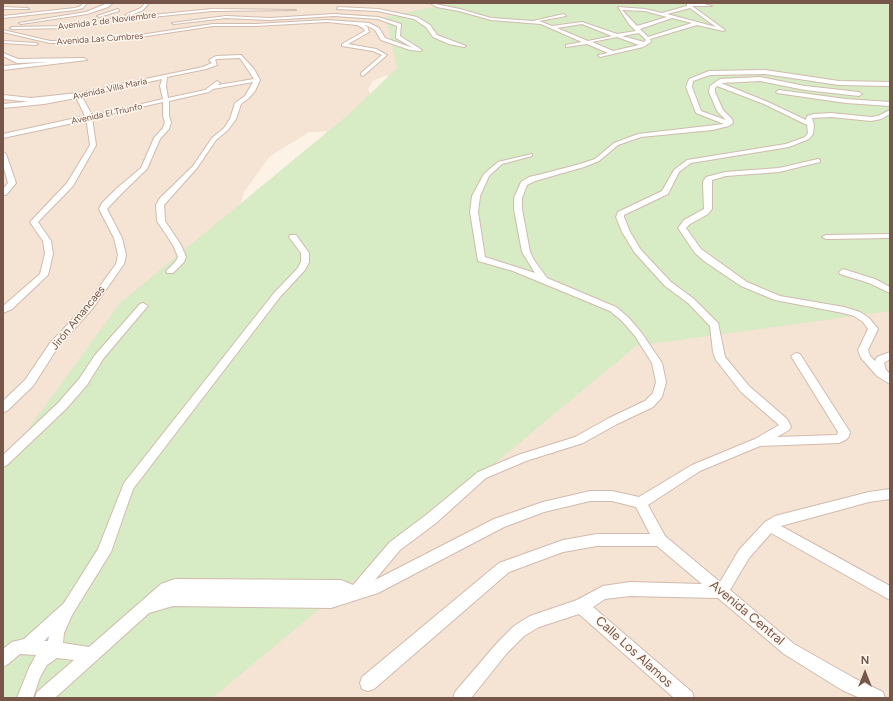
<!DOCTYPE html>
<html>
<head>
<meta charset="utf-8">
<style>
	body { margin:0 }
	#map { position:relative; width:893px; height:701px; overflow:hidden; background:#fdf2e6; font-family:Figtree,sans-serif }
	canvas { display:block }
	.frame { position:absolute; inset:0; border:4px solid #77564a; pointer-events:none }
	.north { position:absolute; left:845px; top:653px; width:40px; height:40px; -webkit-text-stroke:3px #fff6ed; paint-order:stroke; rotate:0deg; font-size:11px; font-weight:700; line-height:16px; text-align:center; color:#77564a }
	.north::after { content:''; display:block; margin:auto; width:14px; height:18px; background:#77564a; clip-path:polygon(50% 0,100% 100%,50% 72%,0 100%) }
</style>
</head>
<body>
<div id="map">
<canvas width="893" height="701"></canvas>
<div class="frame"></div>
<div class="north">N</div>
</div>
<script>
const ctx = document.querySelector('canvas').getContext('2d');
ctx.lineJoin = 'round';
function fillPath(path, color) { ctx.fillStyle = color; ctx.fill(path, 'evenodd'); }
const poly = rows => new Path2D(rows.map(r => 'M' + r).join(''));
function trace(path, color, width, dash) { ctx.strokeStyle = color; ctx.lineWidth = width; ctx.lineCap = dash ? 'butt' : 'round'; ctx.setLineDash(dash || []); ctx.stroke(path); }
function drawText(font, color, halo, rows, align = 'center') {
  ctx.font = font + ' Figtree,sans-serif'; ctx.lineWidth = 3; ctx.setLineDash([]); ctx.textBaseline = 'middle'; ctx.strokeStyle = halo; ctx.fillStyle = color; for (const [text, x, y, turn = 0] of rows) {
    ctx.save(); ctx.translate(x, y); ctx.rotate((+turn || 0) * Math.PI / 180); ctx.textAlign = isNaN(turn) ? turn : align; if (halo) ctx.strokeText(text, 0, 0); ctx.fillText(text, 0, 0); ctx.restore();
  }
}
fillPath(poly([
	[3,3,701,3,416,73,384,76,373,81,368,89,374,103,345,131,309,132,269,157,244,192,235,222,890,167,890,698,3,698]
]), '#f5e3d4');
fillPath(poly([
	[452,3,890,3,890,311,636,346,212,698,3,698,3,464,120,303,349,114,397,68,386,17]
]), '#d7ebc4');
const minor = poly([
	[83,3,87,3,83,8,75,10,3,18,3,16,75,8,81,6,83,3],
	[108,3,113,3,108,7,87,14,21,24,19,23,86,12,108,3],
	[145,3,149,3,143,10,129,16,125,15,141,8,145,3],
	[430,3,460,9,491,18,533,21,564,14,566,16,539,21,552,26,582,22,617,34,636,31,629,24,618,7,645,9,662,13,687,6,687,4,700,3,712,6,692,6,725,30,723,31,697,25,650,39,651,42,643,47,600,57,598,55,608,53,587,44,566,47,566,45,582,42,541,24,491,20,459,11,437,7,430,3],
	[690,8,716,27,667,14,690,8],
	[622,10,645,11,667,17,637,26,622,10],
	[672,18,692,23,648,37,640,29,672,18],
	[582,24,612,36,588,41,557,28,582,24],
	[639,33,646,40,644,42,622,36,639,33],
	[617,37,639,45,613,51,592,42,617,37],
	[3,7,27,8,29,9,3,9,3,7],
	[338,7,378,9,417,17,430,25,437,35,466,46,464,47,449,44,433,37,426,27,414,19,378,11,337,9,338,7],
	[118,9,119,11,99,17,97,16,118,9],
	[212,9,296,10,212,11,112,21,71,28,12,29,10,28,12,27,71,26,112,19,212,9],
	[334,14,378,17,401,24,400,36,422,50,420,51,410,50,381,40,375,30,366,25,364,25,367,26,369,32,348,44,376,49,387,55,363,76,361,75,361,73,382,55,373,51,342,46,342,44,365,31,363,28,357,25,327,22,255,26,213,26,140,37,62,43,50,43,3,32,3,30,50,41,62,41,140,35,213,24,255,24,327,20,369,23,379,28,385,38,413,48,396,38,397,26,378,19,334,16,269,20,226,18,174,24,172,23,226,16,269,18,334,14],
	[3,41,36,43,38,44,36,45,3,43,3,41],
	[3,53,18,59,84,58,87,60,3,70,3,66,48,62,17,63,3,56,3,53],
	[241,55,254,69,260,80,255,91,249,98,241,104,236,119,228,130,216,140,197,168,164,205,165,221,181,245,186,257,184,262,173,273,167,273,166,271,176,261,178,257,173,245,157,221,156,205,160,198,193,166,212,138,224,128,230,119,235,103,245,96,253,82,213,89,209,92,169,101,169,116,171,122,169,129,160,139,147,169,122,193,107,209,122,238,126,255,124,264,93,308,58,347,33,386,7,411,3,412,3,401,25,380,50,343,87,304,116,264,118,255,114,238,99,209,102,203,116,189,141,168,154,138,163,128,165,122,163,116,163,102,92,118,96,145,73,186,38,222,51,241,53,254,48,275,12,309,3,313,3,306,40,274,45,254,43,241,30,222,67,183,90,145,86,117,163,99,160,86,162,79,78,97,31,102,3,99,3,95,31,98,78,93,203,67,212,63,209,60,216,56,241,55],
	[240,58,254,79,218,85,220,83,217,81,205,90,168,98,166,86,167,77,206,69,217,65,215,60,217,59,240,58],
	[765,70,839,81,890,82,890,86,839,85,765,74,710,75,693,81,692,87,701,111,726,120,717,111,709,92,710,86,720,79,760,77,805,86,859,92,862,94,859,96,805,90,760,81,721,83,768,102,806,120,807,116,814,114,831,113,871,117,878,116,890,110,890,114,881,119,871,121,831,117,812,118,814,125,813,134,809,139,789,147,691,163,679,172,668,194,624,215,624,217,630,232,641,250,671,282,694,299,718,323,725,357,749,386,787,419,791,427,789,430,777,437,837,435,838,432,791,356,796,353,800,354,848,429,850,432,849,436,847,439,839,443,760,446,700,471,648,505,665,536,720,582,739,550,765,522,775,516,869,492,890,489,890,499,869,502,781,526,890,586,890,600,771,533,749,558,730,590,794,644,854,678,883,692,885,698,860,698,842,690,784,654,718,598,630,596,605,599,593,607,692,692,694,698,674,698,579,614,539,627,524,636,507,653,471,698,453,698,455,692,497,643,514,626,530,616,577,600,603,586,630,582,702,584,657,546,597,546,563,552,509,572,374,689,368,691,362,689,360,683,362,677,499,563,563,540,597,534,650,534,636,507,612,501,590,501,544,512,504,527,378,593,331,608,173,606,149,613,55,698,35,698,37,692,74,660,57,658,47,665,40,677,33,698,17,698,29,668,36,655,20,654,8,664,3,667,3,649,12,642,24,639,64,603,98,549,124,483,274,293,297,269,301,262,301,253,289,237,290,235,296,235,309,253,309,262,305,270,280,297,133,489,111,552,72,615,64,633,63,643,89,647,161,584,175,579,341,580,353,585,390,542,426,515,478,472,518,455,575,437,609,418,645,401,653,393,656,382,652,363,635,336,622,321,610,311,513,271,478,261,470,212,472,196,484,174,498,162,532,154,532,156,502,164,489,176,480,196,478,212,485,257,535,273,522,252,514,209,514,198,521,182,529,177,542,174,580,164,595,159,614,143,638,134,724,124,696,113,686,87,689,79,709,71,765,70],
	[717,86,764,104,807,125,808,133,805,137,786,144,687,160,674,170,662,191,618,212,616,217,622,232,635,253,665,286,688,303,710,326,713,352,716,360,741,392,779,425,755,439,692,465,639,497,612,491,590,491,543,502,494,519,375,580,400,550,436,523,486,478,526,461,583,443,617,424,653,407,662,397,666,382,662,363,641,332,628,317,616,307,547,278,534,260,530,252,522,209,522,198,527,185,535,181,584,167,599,161,618,145,641,137,712,130,729,126,733,123,732,119,723,110,715,92,715,88,717,86],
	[228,593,333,594,331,594,228,593],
	[49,636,48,641,44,641,49,636],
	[779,90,846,99,890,102,890,106,846,103,777,93,776,92,779,90],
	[3,152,6,154,16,183,6,195,3,195,3,189,8,183,3,165,3,152],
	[818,159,820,160,820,162,779,172,726,176,712,180,712,209,708,214,690,224,686,228,701,249,747,282,780,296,844,307,860,312,869,318,878,329,868,350,870,356,875,361,877,357,890,352,890,359,884,363,886,370,890,374,890,384,877,376,861,358,858,350,868,329,863,322,854,316,843,313,775,300,741,286,704,261,695,253,678,228,684,220,704,209,703,182,706,177,725,172,779,168,818,159],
	[890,234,890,238,826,239,822,237,826,235,890,234],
	[843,269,875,279,890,287,890,293,869,283,840,274,839,272,843,269],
	[143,303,148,306,146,308,103,359,87,385,66,409,7,465,3,467,3,455,58,403,79,379,95,355,140,304,143,303]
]);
const tertiary = poly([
	[78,93,81,95,93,117,92,119,3,138,3,134,85,116,75,95,78,93]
]);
const secondary = poly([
	[78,93,82,95,81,97,44,104,3,108,3,104,44,100,78,93]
]);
trace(minor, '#d1bbae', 2);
trace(tertiary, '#d1bbae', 2);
trace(secondary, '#d4baac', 2);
fillPath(minor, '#fff');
fillPath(tertiary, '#fff');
fillPath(secondary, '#fff');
drawText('9px', '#77564a', '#fff6ed', [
	["Avenida 2 de Noviembre",107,21,-7],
	["Avenida Las Cumbres",100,39,-4],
	["Avenida Villa María",110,89,-12],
	["Avenida El Triunfo",107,114,-12]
]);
drawText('11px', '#77564a', '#fff6ed', [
	["Jirón Amancaes",78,318,-51]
]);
drawText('13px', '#77564a', '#fff6ed', [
	["Avenida Central",747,613,40],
	["Calle Los Alamos",634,652,42]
]);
</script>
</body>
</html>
